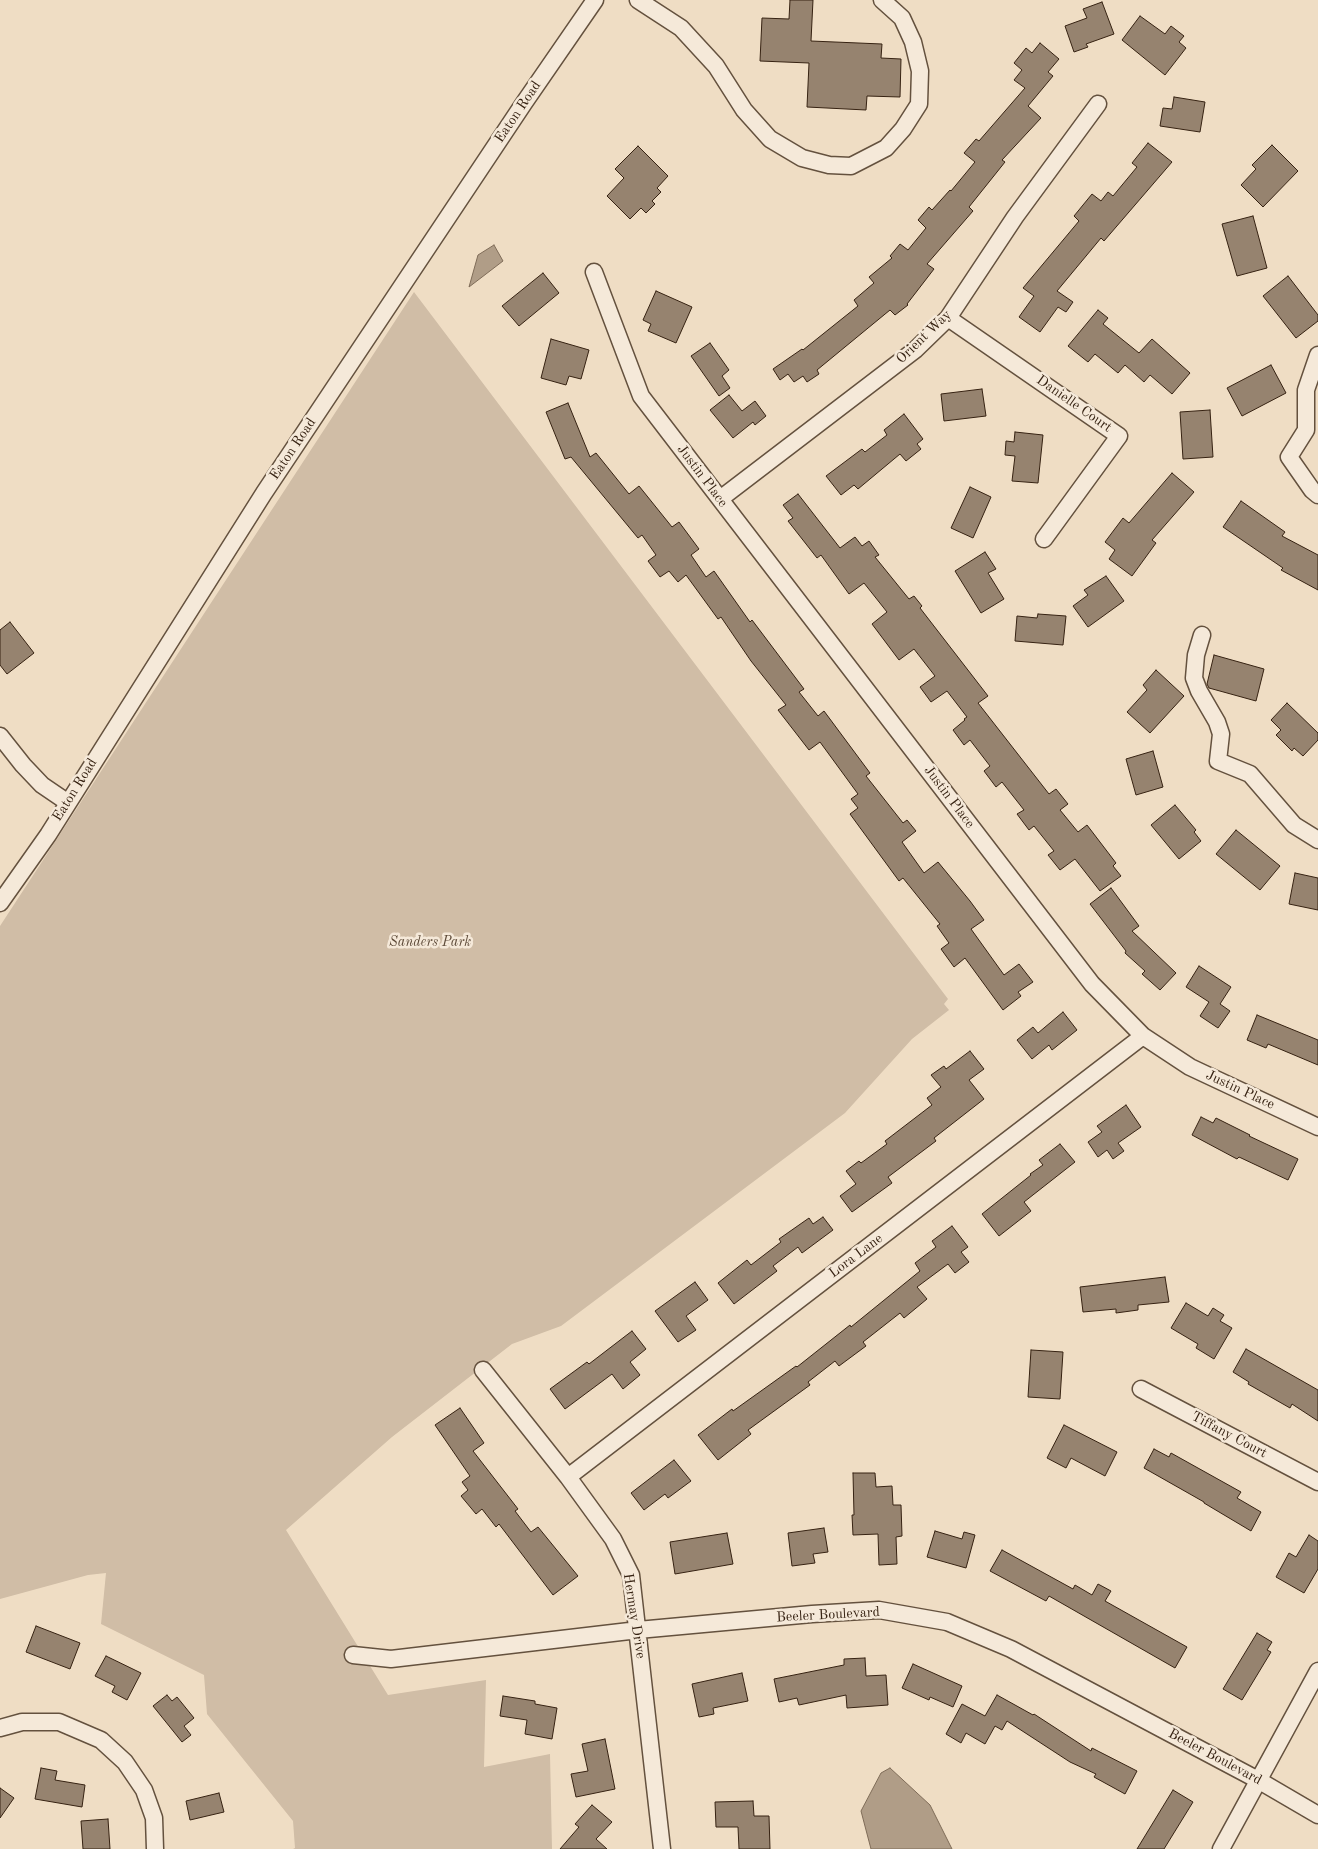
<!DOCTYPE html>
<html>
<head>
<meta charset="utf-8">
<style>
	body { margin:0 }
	canvas { display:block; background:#efddc4 }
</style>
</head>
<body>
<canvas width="1318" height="1849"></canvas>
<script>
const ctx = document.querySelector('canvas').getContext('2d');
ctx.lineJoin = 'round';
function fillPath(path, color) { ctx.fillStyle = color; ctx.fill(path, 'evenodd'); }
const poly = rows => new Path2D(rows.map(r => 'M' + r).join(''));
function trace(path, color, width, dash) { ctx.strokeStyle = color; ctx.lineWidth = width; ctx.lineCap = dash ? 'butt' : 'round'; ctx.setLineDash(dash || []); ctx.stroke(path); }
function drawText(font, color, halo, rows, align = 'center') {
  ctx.font = font + ' "Old Standard TT",serif'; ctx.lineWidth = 5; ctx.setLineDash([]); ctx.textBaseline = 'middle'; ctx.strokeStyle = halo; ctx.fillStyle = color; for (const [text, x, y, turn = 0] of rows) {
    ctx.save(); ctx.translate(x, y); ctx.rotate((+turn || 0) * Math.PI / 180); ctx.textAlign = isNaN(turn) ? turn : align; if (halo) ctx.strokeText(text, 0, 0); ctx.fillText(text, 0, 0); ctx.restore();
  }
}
fillPath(poly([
	[414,292,948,999,944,1004,949,1010,912,1039,845,1113,561,1326,512,1344,392,1437,286,1530,388,1695,486,1680,484,1767,550,1754,552,1849,293,1849,295,1848,293,1821,207,1714,204,1675,101,1624,106,1573,88,1575,0,1599,0,926]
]), '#d0bda6');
const water = poly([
	[494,245,503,261,469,287,478,255,494,245],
	[890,1768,930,1805,952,1849,871,1849,861,1811,881,1773,890,1768]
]);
fillPath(water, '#b09d87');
trace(water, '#7f6c58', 1);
const building = poly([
	[790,0,813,0,811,41,882,44,881,58,901,59,900,97,867,96,866,110,807,107,809,63,760,61,762,18,789,19,790,0],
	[1102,2,1114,34,1086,44,1088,47,1074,52,1065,26,1087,18,1083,9,1102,2],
	[1140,16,1165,34,1171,26,1184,36,1179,42,1186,48,1165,75,1122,40,1140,16],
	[1040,43,1059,59,1048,72,1053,76,1028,106,1041,118,1002,160,1005,162,969,207,973,211,927,264,934,269,907,304,908,305,895,315,890,310,817,370,819,374,807,382,803,376,794,382,788,374,780,380,773,369,802,349,803,350,858,306,854,300,874,283,869,277,892,258,890,256,900,244,908,250,926,228,918,220,929,207,932,210,950,190,951,191,975,162,964,153,976,139,979,141,1025,88,1014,80,1022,70,1014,63,1026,48,1032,53,1040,43],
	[1174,97,1205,102,1200,132,1160,126,1163,108,1172,109,1174,97],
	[1148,143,1172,162,1104,241,1101,238,1057,291,1073,302,1066,312,1058,307,1040,332,1019,317,1034,296,1023,288,1079,221,1074,216,1092,194,1101,201,1108,192,1113,196,1137,167,1132,163,1148,143],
	[1272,145,1298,171,1263,207,1241,185,1256,169,1252,165,1272,145],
	[638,146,668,176,657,188,661,192,652,201,655,204,646,213,641,208,630,219,607,196,624,178,615,169,638,146],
	[1253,216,1267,268,1237,276,1222,224,1253,216],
	[543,273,559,293,519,326,502,306,543,273],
	[1288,276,1318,315,1318,321,1296,338,1263,296,1288,276],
	[656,291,692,307,676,343,648,331,651,324,643,320,656,291],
	[1098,310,1108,318,1103,324,1139,353,1152,339,1190,373,1172,394,1150,375,1144,382,1125,365,1118,373,1095,354,1088,362,1068,346,1098,310],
	[551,339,589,350,581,379,569,376,566,385,541,378,551,339],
	[710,343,729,370,722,376,730,388,719,396,691,356,710,343],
	[1271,365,1286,393,1242,416,1227,388,1271,365],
	[982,389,986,416,944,421,941,394,982,389],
	[729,395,742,411,755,401,766,416,755,425,753,422,733,438,710,410,729,395],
	[568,403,590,457,596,453,629,494,639,486,672,527,679,522,699,549,691,555,706,577,714,571,750,622,752,620,804,689,799,692,818,716,824,711,870,773,866,776,903,823,907,820,916,831,902,842,924,873,938,862,970,901,984,920,971,929,1004,975,1019,964,1033,982,1018,992,1021,996,1003,1010,965,958,954,967,941,949,949,943,937,926,940,924,903,878,899,881,850,814,858,808,851,799,858,794,820,742,809,750,778,710,786,705,751,661,721,617,718,619,686,575,678,582,669,571,660,577,648,561,656,555,642,535,638,538,571,457,565,459,546,412,568,403],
	[1210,410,1213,457,1183,459,1180,412,1210,410],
	[904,414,923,439,917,444,921,449,906,461,900,454,858,489,854,485,841,495,826,476,862,449,865,452,887,435,884,430,904,414],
	[1015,432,1043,435,1038,483,1012,481,1015,456,1005,455,1006,441,1014,442,1015,432],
	[1172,473,1194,492,1152,540,1156,543,1132,576,1109,559,1115,550,1105,542,1123,518,1129,523,1172,473],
	[970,487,991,497,973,538,951,528,970,487],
	[798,494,840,548,855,537,862,546,869,541,879,555,875,557,909,599,914,596,922,606,920,608,988,696,978,703,1049,794,1056,789,1068,804,1060,810,1078,832,1087,825,1116,863,1113,866,1121,876,1100,891,1075,859,1060,870,1048,855,1054,851,1034,826,1029,830,1017,814,1024,810,1002,782,996,787,984,771,990,766,970,740,964,745,953,730,965,720,964,719,967,717,947,691,931,702,920,687,935,676,914,649,899,660,872,624,887,612,864,583,849,594,821,555,817,558,788,521,793,518,783,505,798,494],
	[1241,501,1285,532,1282,536,1318,555,1318,590,1281,570,1283,568,1223,527,1241,501],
	[985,552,996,569,988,573,1004,599,981,613,955,571,985,552],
	[1106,576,1124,601,1088,627,1073,606,1088,595,1084,590,1106,576],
	[1038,614,1066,616,1063,645,1015,641,1017,616,1037,618,1038,614],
	[10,622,34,653,7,674,0,665,0,630,10,622],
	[1214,655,1264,669,1256,701,1209,688,1207,684,1214,655],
	[1156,670,1184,696,1150,733,1127,712,1147,690,1143,685,1156,670],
	[1287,703,1318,733,1318,740,1303,756,1294,748,1292,751,1276,735,1281,730,1271,720,1287,703],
	[1153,751,1163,787,1136,795,1126,759,1153,751],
	[1175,805,1196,830,1194,832,1201,841,1179,859,1151,825,1175,805],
	[1236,830,1280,866,1260,890,1216,854,1236,830],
	[1295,873,1318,878,1318,910,1289,904,1295,873],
	[1111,888,1139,926,1132,931,1176,973,1160,990,1142,974,1145,971,1125,953,1126,951,1090,904,1111,888],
	[1199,966,1231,987,1220,1004,1230,1011,1218,1028,1200,1016,1209,1002,1186,987,1199,966],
	[1063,1012,1077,1030,1052,1050,1049,1045,1032,1059,1017,1040,1033,1027,1038,1033,1063,1012],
	[1257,1015,1318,1040,1318,1065,1268,1044,1266,1048,1247,1040,1257,1015],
	[970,1051,984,1069,969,1080,984,1099,934,1138,936,1141,888,1177,892,1183,852,1212,840,1196,856,1184,846,1171,859,1161,861,1163,887,1144,885,1141,932,1105,927,1098,941,1087,931,1075,944,1066,946,1069,970,1051],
	[1126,1105,1141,1127,1118,1143,1124,1151,1113,1159,1107,1150,1098,1157,1088,1142,1102,1132,1097,1126,1126,1105],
	[1201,1117,1213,1123,1216,1118,1250,1135,1249,1136,1298,1159,1288,1180,1239,1157,1237,1159,1192,1135,1201,1117],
	[1060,1144,1075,1162,1024,1202,1031,1211,999,1236,982,1214,1031,1175,1030,1174,1043,1165,1039,1160,1060,1144],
	[823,1217,833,1230,802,1253,798,1247,773,1266,777,1271,734,1304,718,1283,747,1260,751,1265,781,1242,779,1239,809,1218,813,1224,823,1217],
	[952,1226,968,1247,961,1252,969,1262,955,1273,948,1264,917,1287,927,1299,904,1318,900,1313,863,1342,866,1346,839,1366,835,1361,808,1382,810,1385,748,1430,751,1434,718,1460,698,1435,732,1409,733,1411,796,1366,797,1367,850,1325,851,1327,920,1271,915,1263,936,1247,932,1241,952,1226],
	[1165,1277,1169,1302,1138,1305,1138,1310,1116,1313,1116,1309,1083,1312,1080,1287,1165,1277],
	[695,1282,708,1300,686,1316,696,1330,678,1342,655,1311,695,1282],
	[1186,1303,1208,1316,1213,1308,1224,1315,1220,1321,1232,1328,1214,1359,1196,1348,1198,1344,1171,1328,1186,1303],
	[632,1331,646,1349,630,1362,640,1375,623,1389,612,1374,565,1409,550,1389,587,1362,589,1364,632,1331],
	[1246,1349,1318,1390,1318,1421,1292,1404,1290,1408,1248,1384,1249,1382,1233,1372,1246,1349],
	[1031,1350,1063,1352,1060,1399,1028,1397,1031,1350],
	[460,1408,484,1443,473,1451,518,1509,515,1511,531,1532,538,1527,578,1576,553,1595,499,1524,496,1527,482,1509,476,1514,461,1496,468,1490,462,1482,470,1476,435,1425,460,1408],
	[1064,1425,1117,1452,1105,1476,1071,1458,1066,1468,1047,1458,1064,1425],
	[1154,1449,1169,1457,1171,1453,1241,1492,1237,1498,1261,1512,1251,1531,1204,1503,1204,1502,1144,1468,1154,1449],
	[674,1460,691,1481,668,1498,665,1494,644,1510,631,1493,674,1460],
	[853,1473,875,1473,876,1487,892,1486,893,1505,901,1505,902,1536,896,1537,897,1564,879,1565,878,1534,853,1535,852,1515,854,1515,853,1473],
	[824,1528,828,1552,813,1554,815,1563,792,1566,788,1533,824,1528],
	[935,1531,962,1539,964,1532,975,1535,966,1568,927,1557,935,1531],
	[727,1533,733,1564,675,1574,670,1542,727,1533],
	[1309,1535,1318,1541,1318,1569,1304,1593,1276,1577,1289,1553,1296,1557,1309,1535],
	[1002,1550,1073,1589,1075,1585,1092,1595,1098,1584,1111,1591,1105,1601,1187,1647,1175,1668,1049,1596,1046,1601,990,1571,1002,1550],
	[36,1626,80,1643,70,1669,26,1652,36,1626],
	[1257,1633,1272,1642,1267,1650,1271,1652,1242,1700,1223,1689,1257,1633],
	[106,1656,141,1673,127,1700,112,1692,115,1686,95,1676,106,1656],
	[865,1658,866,1676,886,1675,888,1705,847,1708,846,1695,799,1705,797,1698,779,1702,774,1679,844,1665,844,1659,865,1658],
	[913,1664,962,1686,953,1707,930,1697,929,1700,902,1688,913,1664],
	[742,1673,748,1701,713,1708,714,1714,699,1717,692,1684,742,1673],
	[167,1695,172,1701,177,1697,194,1718,184,1726,191,1735,182,1742,153,1706,167,1695],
	[997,1695,1033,1715,1034,1714,1091,1751,1092,1748,1137,1771,1125,1794,1094,1777,1096,1774,1070,1762,1007,1721,1002,1730,995,1726,985,1744,966,1733,961,1743,946,1734,962,1704,985,1716,997,1695],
	[503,1696,535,1701,535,1704,557,1708,552,1739,525,1734,527,1720,500,1716,503,1696],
	[605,1739,615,1789,576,1797,571,1774,588,1771,582,1744,605,1739],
	[41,1768,57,1771,55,1780,85,1785,82,1807,35,1799,41,1768],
	[0,1788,14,1798,0,1818,0,1788],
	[1173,1790,1193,1802,1164,1849,1137,1849,1173,1790],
	[219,1793,224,1812,190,1820,186,1801,219,1793],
	[753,1801,754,1816,769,1816,770,1849,739,1849,738,1827,716,1827,715,1802,753,1801],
	[592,1805,612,1822,596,1839,607,1849,560,1849,579,1827,575,1824,592,1805],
	[108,1819,110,1849,83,1849,81,1821,108,1819]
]);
fillPath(building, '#96836f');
trace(building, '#362212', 1);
const minor = poly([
	[638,0,681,28,716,66,744,110,770,139,802,158,829,165,851,166,886,148,903,129,919,104,920,71,913,42,902,18,882,0],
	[594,272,641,396,1092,984,1143,1036,1190,1067,1318,1127],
	[948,318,1119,436,1044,539],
	[1318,355,1306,390,1306,430,1289,457,1312,490,1318,495],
	[720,499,915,350,948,318,1015,217,1098,104],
	[1202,635,1196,655,1194,678,1199,691,1217,722,1221,734,1218,761,1250,774,1294,825,1318,840],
	[0,736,23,765,42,785,67,802],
	[0,903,48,835,264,493,524,103,595,0],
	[483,1370,568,1477,613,1539,631,1575,662,1849],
	[1141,1389,1318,1482],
	[568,1477,1143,1036],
	[353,1655,391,1659,638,1630,812,1614,879,1610,947,1622,1011,1649,1258,1780,1318,1815],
	[0,1728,22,1722,59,1722,101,1740,125,1762,144,1790,154,1818,155,1849],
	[1221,1849,1318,1671]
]);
trace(minor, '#64513e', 19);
trace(minor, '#f5e9d9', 16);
drawText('14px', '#362212', '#f5e9d9', [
	["Eaton Road",518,112,-56],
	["Orient Way",924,337,-44],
	["Danielle Court",1074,404,35],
	["Eaton Road",293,449,-56],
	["Justin Place",702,476,53],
	["Eaton Road",75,790,-58],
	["Justin Place",949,797,53],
	["Justin Place",1240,1090,25],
	["Lora Lane",856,1256,-37],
	["Tiffany Court",1229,1435,28],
	["Beeler Boulevard",828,1615,-3],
	["Hermay Drive",634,1616,81],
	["Beeler Boulevard",1215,1757,28]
]);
drawText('italic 14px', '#5c4937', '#f5e9d9', [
	["Sanders Park",430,942]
]);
</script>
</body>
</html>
